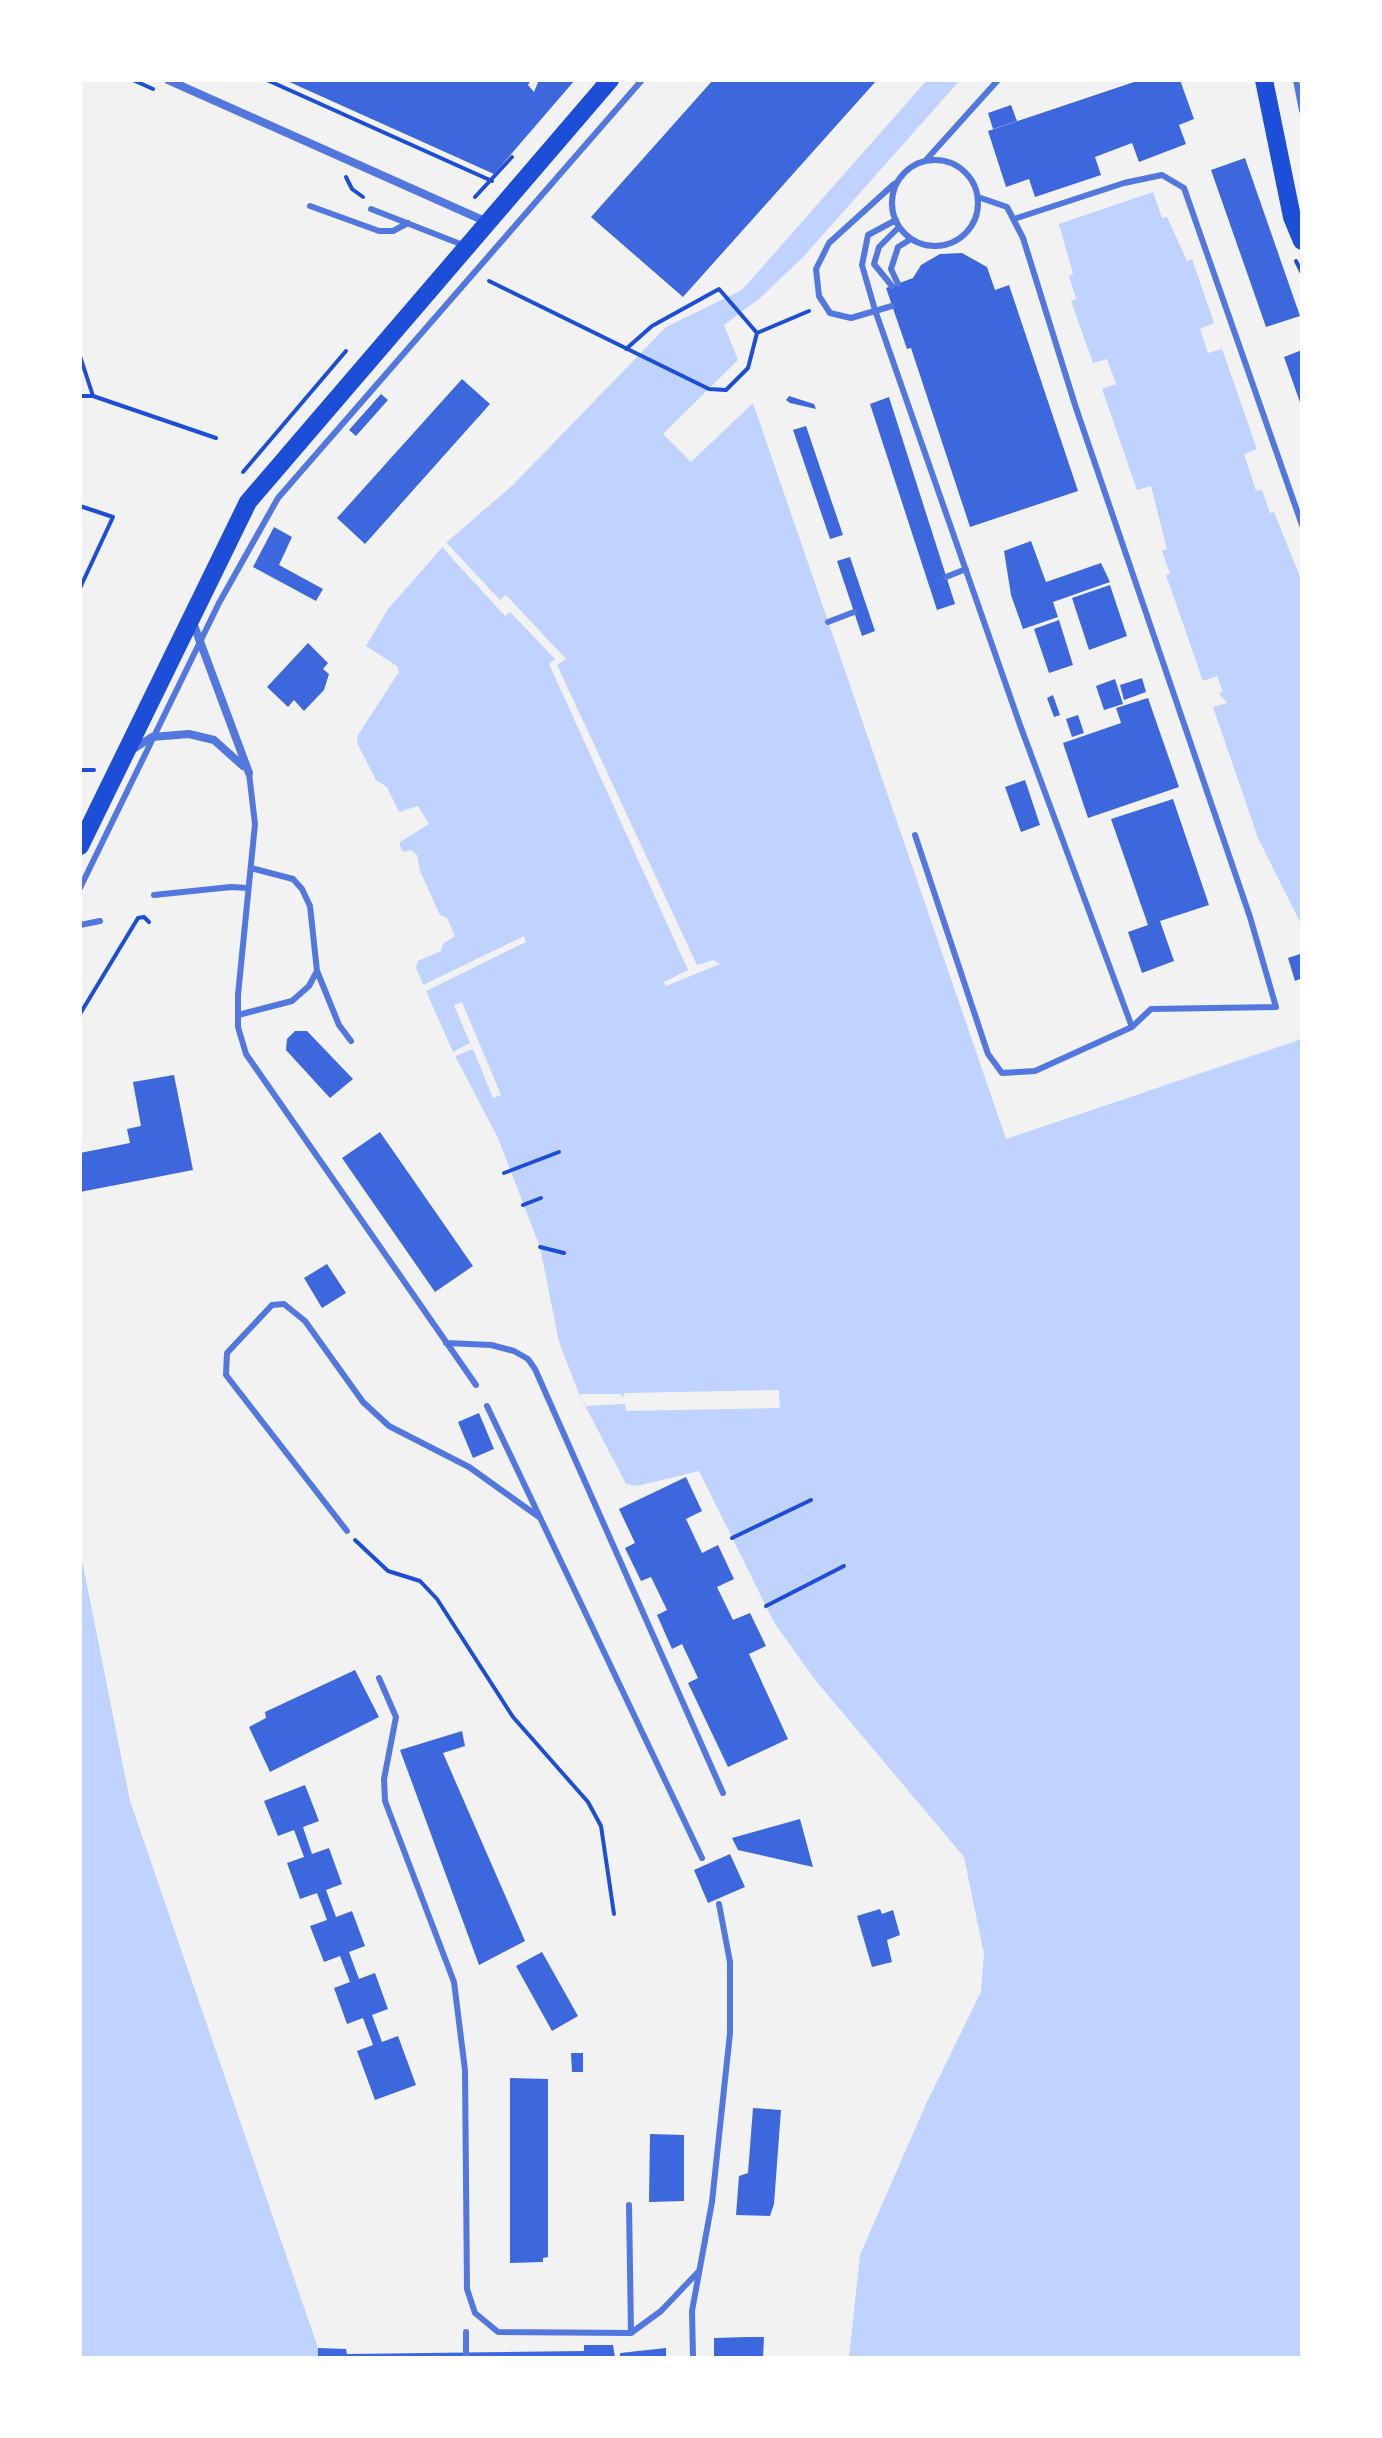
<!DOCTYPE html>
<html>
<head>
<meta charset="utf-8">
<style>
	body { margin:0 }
	#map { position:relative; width:1382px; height:2438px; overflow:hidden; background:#f2f2f2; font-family:Roboto,sans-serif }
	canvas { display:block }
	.frame { position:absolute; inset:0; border:82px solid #fff; pointer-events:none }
</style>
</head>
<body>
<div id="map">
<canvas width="1382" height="2438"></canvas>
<div class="frame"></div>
</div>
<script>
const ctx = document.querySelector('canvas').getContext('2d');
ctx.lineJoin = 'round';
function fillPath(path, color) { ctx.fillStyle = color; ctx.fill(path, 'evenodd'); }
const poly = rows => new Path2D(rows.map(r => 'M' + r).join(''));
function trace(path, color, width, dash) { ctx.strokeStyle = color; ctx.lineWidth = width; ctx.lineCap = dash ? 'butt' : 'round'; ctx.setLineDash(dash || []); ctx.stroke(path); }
fillPath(poly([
	[927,80,960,80,804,256,760,298,724,325,738,360,663,434,691,462,753,403,1006,1139,1302,1039,1302,2358,849,2358,860,2255,926,2104,981,1992,984,1954,964,1857,816,1681,775,1624,699,1471,637,1486,626,1484,579,1394,559,1342,540,1247,498,1138,453,1052,416,968,418,961,441,951,443,944,455,936,447,918,440,915,420,871,417,855,411,850,403,852,400,846,400,842,429,824,418,806,399,812,387,787,376,780,357,743,358,735,399,672,397,666,366,646,388,609,447,542,514,484,666,327,742,290],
	[1153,192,1162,218,1167,217,1187,261,1192,259,1214,323,1200,329,1208,353,1222,349,1257,449,1244,454,1256,491,1262,490,1270,513,1274,512,1302,582,1302,926,1258,838,1213,707,1227,703,1219,693,1223,692,1217,676,1203,681,1166,575,1170,574,1162,551,1167,549,1151,486,1137,490,1102,389,1116,384,1107,359,1093,363,1071,301,1076,299,1069,276,1073,274,1059,224],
	[80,1564,83,1565,130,1801,318,2348,318,2358,80,2358]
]), '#bfd3fe');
fillPath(poly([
	[444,540,500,600,506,595,566,659,557,665,697,965,713,960,720,964,666,986,664,982,688,970,549,664,555,659,510,612,505,616,449,555,441,544],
	[524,936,526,942,422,993,419,987],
	[462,1002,501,1095,493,1098,473,1049,451,1058,449,1054,470,1043,454,1005],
	[779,1390,780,1408,626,1411,625,1404,586,1406,579,1394,621,1394,622,1398,625,1393]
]), '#f2f2f2');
fillPath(poly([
	[285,80,531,80,528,85,534,92,539,80,575,80,494,174],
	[713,80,877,80,683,297,591,217],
	[1140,80,1180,80,1194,119,1179,125,1186,144,1139,162,1132,143,1095,157,1101,175,1035,197,1029,179,1006,187,988,131],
	[1011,105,1017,121,993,129,988,113],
	[1245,158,1300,316,1266,327,1211,170],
	[962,253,987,267,995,290,1009,285,1078,491,970,527,911,348,907,349,886,288,913,278,921,265,940,254],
	[1302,350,1302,408,1284,357],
	[462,379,490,404,365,544,337,518],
	[381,394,388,400,356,436,349,430],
	[789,396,814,404,816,409,790,403,786,400],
	[889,397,955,604,937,610,870,404],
	[806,426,843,535,830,539,793,430],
	[274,527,292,537,279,565,323,589,316,601,253,567],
	[1031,541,1046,582,1101,563,1110,582,1053,602,1058,617,1023,629,1011,595,1004,551],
	[850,557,875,631,862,636,837,561],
	[1110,585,1127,636,1089,650,1072,598],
	[1059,620,1073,665,1049,673,1034,629],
	[308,643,328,663,323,669,329,674,324,690,304,711,294,700,288,707,267,687],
	[1142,678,1146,692,1124,700,1120,685],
	[1115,679,1123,704,1104,710,1096,686],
	[1053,695,1060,715,1054,717,1047,698],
	[1148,698,1179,787,1088,818,1063,743,1121,723,1116,708],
	[1078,715,1084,733,1072,737,1066,719],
	[1025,780,1040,825,1021,832,1005,787],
	[1173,799,1209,905,1160,921,1174,961,1142,973,1128,932,1148,925,1111,819],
	[1300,954,1302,978,1295,981,1288,958],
	[295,1031,307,1031,353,1079,330,1098,286,1050,287,1039],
	[174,1075,193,1170,80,1192,80,1153,130,1143,127,1129,141,1126,133,1082],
	[380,1132,473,1266,435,1292,342,1158],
	[327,1264,346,1293,322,1308,304,1278],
	[479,1413,494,1449,473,1458,458,1422],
	[686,1477,702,1511,686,1519,702,1553,718,1545,734,1579,717,1587,733,1620,750,1613,766,1646,749,1654,788,1739,728,1767,688,1683,698,1678,682,1644,672,1649,657,1615,667,1610,651,1577,641,1581,625,1548,635,1543,619,1509],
	[355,1670,379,1717,270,1772,249,1727,266,1718,265,1712],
	[462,1731,465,1746,443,1753,525,1941,479,1965,400,1750],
	[305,1785,319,1821,303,1827,312,1854,329,1848,342,1884,326,1890,336,1917,352,1911,365,1946,349,1952,359,1979,375,1973,388,2009,372,2015,382,2042,398,2036,416,2085,375,2100,357,2051,373,2045,363,2018,347,2024,334,1988,350,1982,340,1956,324,1962,310,1926,327,1920,317,1893,300,1899,287,1863,304,1857,294,1830,278,1836,264,1801],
	[800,1819,813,1867,738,1850,732,1838],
	[730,1854,745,1887,708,1903,694,1870],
	[880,1909,882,1914,893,1910,900,1935,887,1940,892,1962,872,1967,857,1916],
	[542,1952,578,2016,552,2031,516,1966],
	[571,2053,583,2053,583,2072,572,2072],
	[510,2078,548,2079,548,2257,543,2258,543,2262,510,2263],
	[753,2108,781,2110,774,2204,770,2216,736,2215,739,2176,748,2173],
	[650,2134,684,2135,684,2201,649,2202],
	[747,2337,764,2337,763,2358,714,2358,714,2338],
	[584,2345,613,2345,615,2358,318,2358,318,2348,346,2349,347,2354,584,2351],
	[666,2348,666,2358,620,2358,620,2353]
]), '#3d67dc');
trace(poly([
	[133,80,153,89],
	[267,80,492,181],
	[346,177,352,189,363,197],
	[475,197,512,157],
	[1296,261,1302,273],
	[489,281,709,389,726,390,748,368,757,333,809,311],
	[626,349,652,326,719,289,757,333],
	[80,356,93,396,216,438],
	[80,396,93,396],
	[243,472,346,351],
	[80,506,113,517,80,588],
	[80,770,94,770],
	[80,1014,138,918,144,917,149,922],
	[504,1173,559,1152],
	[523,1205,541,1198],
	[540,1247,564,1253],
	[732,1538,811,1500],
	[355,1540,388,1571,420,1581,437,1599,513,1717,588,1802,601,1826,614,1914],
	[766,1606,844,1566]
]), '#1d4ed8', 4);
trace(poly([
	[1296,80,1302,111],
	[926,160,998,80],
	'892 203a43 43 0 1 1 86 0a43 43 0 1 1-86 0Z',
	[310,206,379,231,393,231,408,223],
	[371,209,463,245],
	[1014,219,1124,183,1162,175,1184,188,1302,525],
	[896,220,868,235,862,265,875,310,1020,725,1132,1027],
	[898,284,891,269,898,247,911,239],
	[892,286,874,264,879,247,899,227],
	[892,306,851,318,830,313,819,296,816,269,829,243,894,184],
	[946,577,966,569],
	[828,622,854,612],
	[249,773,255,824,238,995,238,1027,246,1054,476,1385],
	[915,835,988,1054,1002,1073,1035,1071,1132,1027,1151,1009,1276,1007,1250,917,1076,408,1023,238,1007,207,978,197],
	[251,868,293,879,302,889,310,906,317,971,339,1025,351,1041],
	[80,888,219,603,278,498,642,80],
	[154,895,231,887,248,888],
	[80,925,100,921],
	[238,1015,292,1001,309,986,317,971],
	[446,1343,491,1345,514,1351,528,1359,535,1369,723,1793],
	[487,1406,702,1858],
	[347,1531,226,1375,227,1353,272,1305,284,1304,305,1321,363,1402,389,1426,469,1467,539,1517],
	[379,1678,396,1717,384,1779,385,1801,454,1982,465,2070,467,2289,475,2313,498,2332,631,2333,661,2311,699,2271],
	[629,2205,631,2333],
	[466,2358,466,2332],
	[693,2358,692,2311,712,2202,730,2033,730,1962,719,1904]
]), '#5277de', 6);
trace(poly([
	[168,80,487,222],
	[192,620,249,773],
	[132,750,152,737,189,734,214,740,243,766]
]), '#5277de', 8);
trace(poly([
	[1264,80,1292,217,1302,241],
	[80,846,248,502,610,80]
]), '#1d4ed8', 18);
</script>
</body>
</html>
